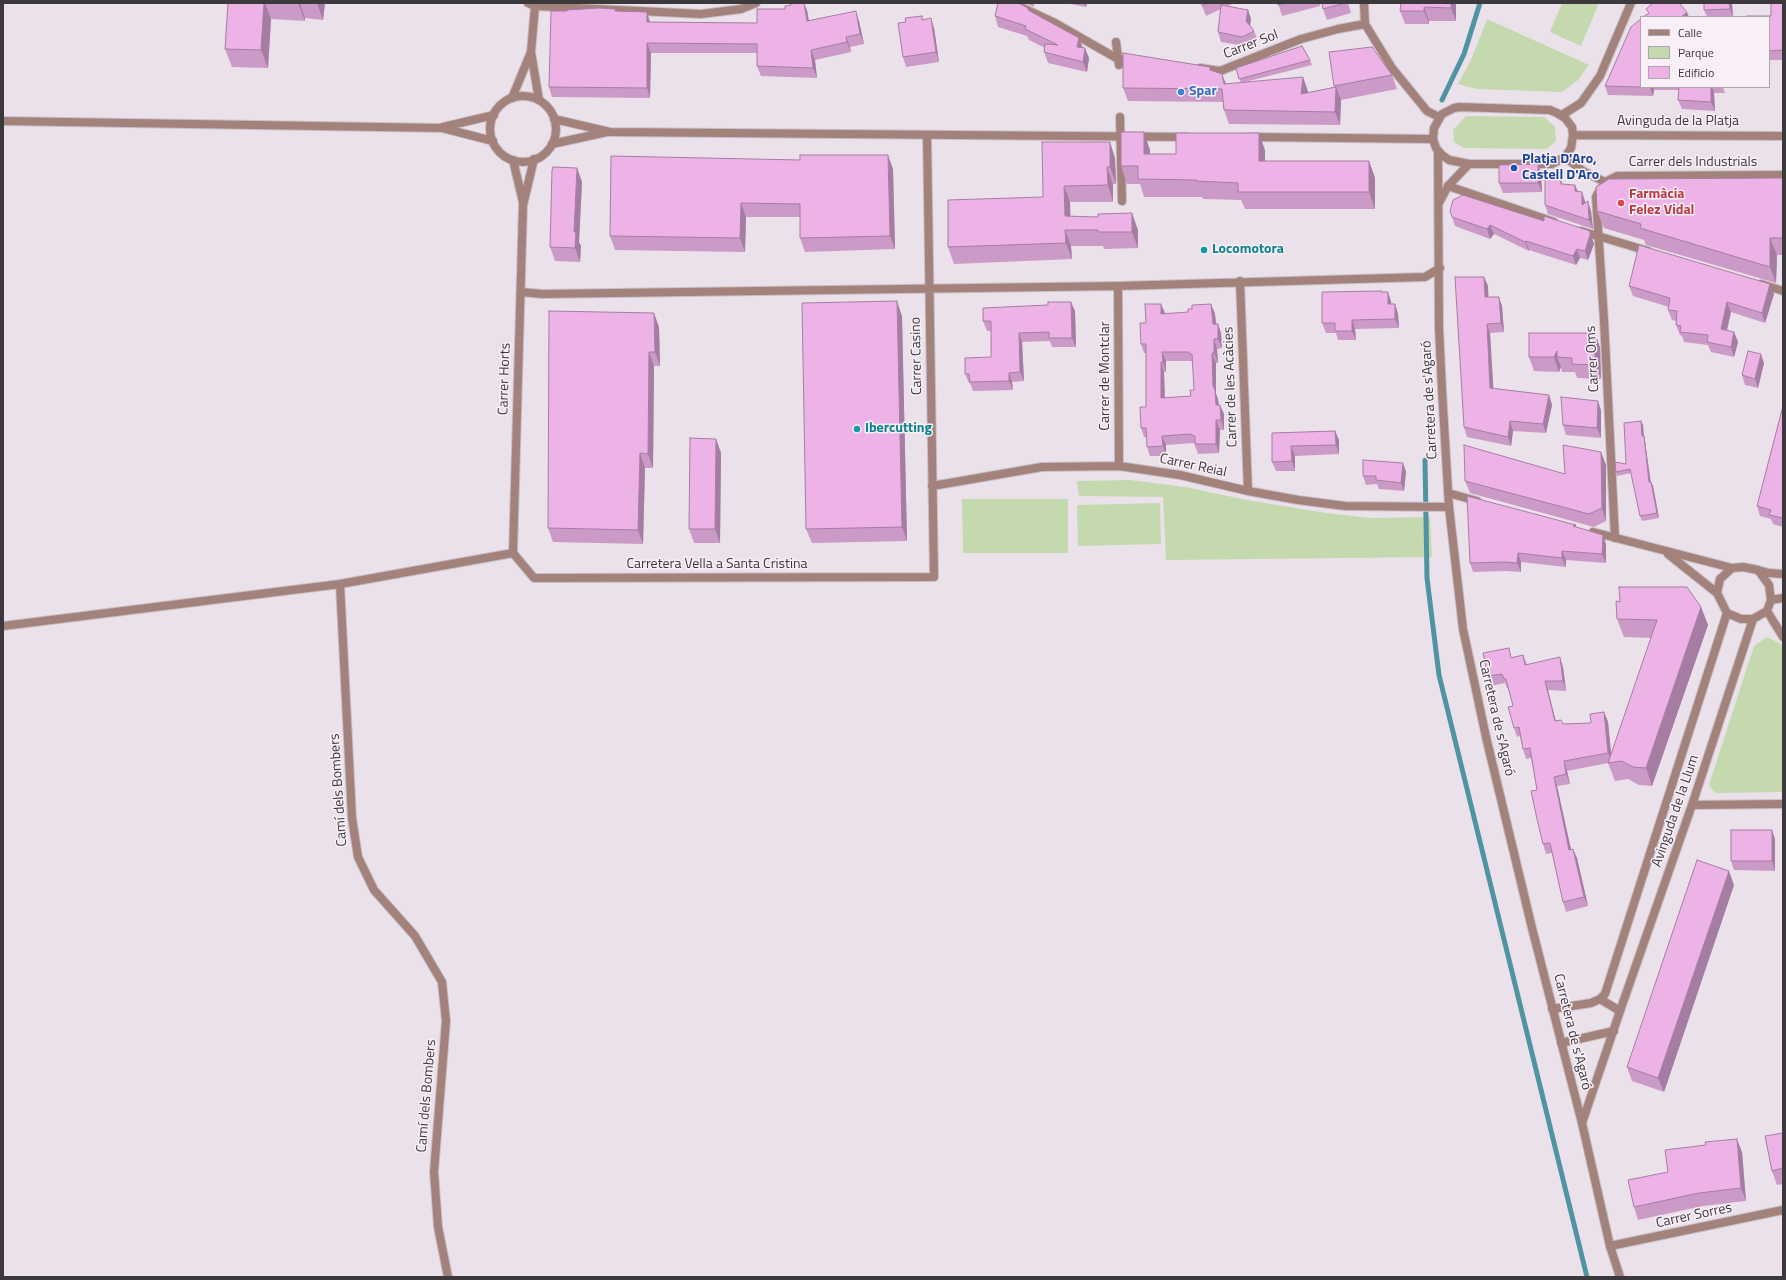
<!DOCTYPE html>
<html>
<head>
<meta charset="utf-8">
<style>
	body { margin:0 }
	#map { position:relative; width:1786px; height:1280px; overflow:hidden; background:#ebe1ea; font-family:"Titillium Web",sans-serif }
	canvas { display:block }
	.frame { position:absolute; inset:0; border:4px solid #3c393c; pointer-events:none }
	.legend { position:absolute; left:1640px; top:16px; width:130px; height:72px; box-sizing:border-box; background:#f9eff7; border:1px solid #ada6ac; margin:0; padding:5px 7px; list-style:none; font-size:12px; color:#3c393c }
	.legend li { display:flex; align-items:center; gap:8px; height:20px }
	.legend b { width:20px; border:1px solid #ada6ac }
</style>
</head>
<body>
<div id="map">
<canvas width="1786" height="1280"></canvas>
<div class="frame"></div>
<ul class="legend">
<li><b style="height:5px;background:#a3827b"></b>Calle</li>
<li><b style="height:11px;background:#c5d9ae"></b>Parque</li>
<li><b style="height:11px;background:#edb3e7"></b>Edificio</li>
</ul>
</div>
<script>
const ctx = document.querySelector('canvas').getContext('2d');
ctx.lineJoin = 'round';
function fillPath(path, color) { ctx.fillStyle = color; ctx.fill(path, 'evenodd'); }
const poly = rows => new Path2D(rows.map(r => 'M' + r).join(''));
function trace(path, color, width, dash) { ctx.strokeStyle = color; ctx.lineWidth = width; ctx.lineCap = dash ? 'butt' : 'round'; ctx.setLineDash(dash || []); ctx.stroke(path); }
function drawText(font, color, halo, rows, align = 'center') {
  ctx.font = font + ' "Titillium Web",sans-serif'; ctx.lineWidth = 3; ctx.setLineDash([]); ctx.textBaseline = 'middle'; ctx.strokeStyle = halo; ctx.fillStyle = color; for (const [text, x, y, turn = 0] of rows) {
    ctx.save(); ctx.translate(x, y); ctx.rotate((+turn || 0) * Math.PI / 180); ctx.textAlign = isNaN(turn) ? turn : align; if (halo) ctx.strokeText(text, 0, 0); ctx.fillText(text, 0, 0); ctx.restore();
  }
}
fillPath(poly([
	[1562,3,1599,3,1581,46,1550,32],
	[1487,19,1589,65,1578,80,1562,92,1477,89,1458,84,1471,60],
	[1466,116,1544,117,1555,127,1556,141,1547,149,1464,148,1454,142,1453,130],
	[1130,480,1185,487,1247,500,1326,513,1370,518,1430,517,1432,557,1166,560,1163,497,1079,496,1077,481],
	[962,499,1068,499,1068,553,963,553],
	[1160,503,1161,544,1078,546,1077,505],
	[1767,637,1781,644,1783,648,1783,792,1715,793,1709,785,1754,646]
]), '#c5d9ae');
trace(poly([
	[1442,100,1464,54,1480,3],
	[1425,460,1427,578,1439,675,1587,1277]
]), '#5194a1', 5);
const pedestrian = poly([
	[1116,42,1119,65],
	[1120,117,1122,201]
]);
const minor = poly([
	[528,3,535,6,701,14,741,9,756,3],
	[1012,3,1055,23,1118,59,1133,61],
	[1364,3,1365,24,1392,68,1427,111,1439,117],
	[535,6,531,52,539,100],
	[1200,68,1220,71,1301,39,1338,29,1365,24],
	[512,98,531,52],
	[1562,115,1581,103,1600,76,1631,3],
	[1565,157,1583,171,1605,182],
	[513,160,523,202],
	[1605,182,1617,176,1783,175],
	[1448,186,1554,222],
	[1601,188,1596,197,1604,320,1615,538],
	[1581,231,1648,251],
	[1240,281,1248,491],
	[1761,284,1783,291],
	[1118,286,1119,466],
	[521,292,542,294,1118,286,1425,277,1440,268],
	[932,486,1042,467,1119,466,1180,475,1248,491,1298,500,1345,506,1449,507],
	[1448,493,1477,501],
	[1593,532,1732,568],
	[513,553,534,578,934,577,927,135],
	[513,553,523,205,534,159],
	[1668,554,1717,593],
	[1743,567,1758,570,1769,585,1771,600,1767,611,1753,619,1741,619,1727,613,1717,593,1720,579,1732,568,1743,567],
	[1758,570,1769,573,1783,574],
	[340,584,352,818,358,857,374,890,415,936,442,982,446,1021,434,1172,438,1227,448,1277],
	[1771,600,1783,598],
	[1767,611,1783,637],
	[3,626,340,584,513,553],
	[1692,805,1783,804],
	[1600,999,1605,994,1727,613],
	[1620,1011,1692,805,1753,619],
	[1610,1246,1783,1210]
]);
const tertiary = poly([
	'490 129a33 33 0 1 1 66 0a33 33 0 1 1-66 0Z',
	[1459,107,1550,110,1557,113,1565,118,1572,127,1573,135,1571,148,1565,157,1552,164,1469,164,1449,160,1442,155,1436,148,1433,139,1434,128,1442,114,1454,108,1459,107],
	[554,119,610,132,1187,137],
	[3,121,442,128,493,141],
	[443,127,494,115],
	[1573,135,1783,136],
	[1250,137,1433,139],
	[552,144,607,132],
	[1438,151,1439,328,1442,390,1449,507,1463,629,1486,737,1532,928,1582,1123,1610,1246,1620,1277],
	[1439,203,1448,186,1469,164],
	[1552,1009,1591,1003,1600,999,1620,1011,1582,1123],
	[1561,1043,1614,1031]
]);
trace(pedestrian, '#c8bfc7', 10);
trace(minor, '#c8bfc7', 10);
trace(tertiary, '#c8bfc7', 10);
trace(pedestrian, '#a3827b', 8);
trace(minor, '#a3827b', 8);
trace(tertiary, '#a3827b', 8);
fillPath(poly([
	[228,3,325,3,323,20,305,18,305,21,271,19,268,68,232,67,225,49],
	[327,3,351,3,351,4],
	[1025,3,1034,3,1034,7],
	[1065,3,1087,3,1086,7],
	[1202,3,1234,3,1228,6,1248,10,1251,19,1250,26,1254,31,1258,40,1245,46,1221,42,1218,32,1221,9,1206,16,1202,6],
	[1278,3,1320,3,1320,6,1282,16],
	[1322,3,1348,3,1351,13,1327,20,1323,9],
	[1401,3,1456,3,1456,21,1429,21,1429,24,1405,24,1400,11],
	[1732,3,1733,17,1707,17,1704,10],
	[1783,3,1783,60,1769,60,1769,17],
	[1028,8,1029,11,1082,48,1089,58,1087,72,1048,63,1044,52,1045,48,1029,40,1027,36,998,27,995,16],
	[807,10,809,20,859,21,864,44,850,47,851,52,815,60,817,78,761,76,757,66,757,53,651,53,650,98,552,97,549,87,567,11,616,11,650,22,757,23],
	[923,19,934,28,939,62,906,67,903,57],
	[1329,52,1392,75,1397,89,1341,100,1340,125,1229,124,1224,110,1223,102,1128,101,1123,88,1211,71,1222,74,1226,84,1241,83,1236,68,1310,60,1312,65,1245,82,1308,91,1308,93,1334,87],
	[1605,86,1641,87,1723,87,1725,93,1714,93,1715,111,1682,109,1678,100,1679,90,1654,90,1653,96,1608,95],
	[1150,150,1150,154,1176,154,1265,150,1265,161,1369,161,1375,178,1375,209,1245,209,1241,200,1203,199,1202,197,1144,197,1140,184,1127,184,1121,166],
	[611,156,893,169,895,249,805,252,800,238,800,217,746,217,745,252,615,250,610,236],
	[1115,158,1116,184,1113,184,1113,202,1070,202,1070,217,1138,230,1138,248,1104,249,1103,246,1071,246,1072,259,954,264,948,247],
	[1538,164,1541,173,1542,192,1503,193,1499,183],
	[577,168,582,182,579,242,581,246,580,262,555,261,550,247],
	[1783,178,1783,255,1777,255,1776,283,1646,245,1644,240,1604,228,1597,211],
	[1561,180,1563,184,1578,191,1585,201,1585,203,1591,211,1593,229,1548,214,1545,205],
	[1452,217,1544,221,1590,231,1593,241,1594,244,1588,260,1580,258,1576,265,1529,250,1529,251,1494,234,1490,239,1455,226],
	[1484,277,1488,286,1488,297,1502,306,1504,332,1490,333,1493,389,1549,395,1552,405,1546,433,1513,431,1511,446,1467,437,1464,427],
	[1629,286,1774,294,1765,323,1731,312,1727,330,1734,332,1738,342,1734,357,1711,352,1708,345,1684,342,1682,336,1680,335,1676,325,1676,321,1672,320,1668,310,1669,307,1633,296],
	[1381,292,1391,301,1391,304,1395,304,1398,314,1399,328,1355,329,1356,340,1338,340,1336,333,1326,333,1322,323],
	[1211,304,1215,314,1216,324,1218,324,1221,333,1222,348,1217,349,1218,363,1216,363,1216,394,1218,399,1219,405,1224,414,1224,430,1220,430,1219,453,1198,454,1194,443,1166,445,1166,456,1150,456,1147,447,1147,437,1144,437,1141,428,1146,407,1146,353,1144,353,1141,344,1146,323,1165,313,1165,314,1188,312,1192,309],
	[1166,361,1191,361,1193,363,1194,390,1191,396,1165,398,1164,372,1166,372],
	[1075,311,1076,347,1052,347,1050,341,1022,342,1024,381,1012,382,1013,390,973,391,970,383,969,383,965,374,991,357,991,331,987,331,983,321],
	[902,316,907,541,812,543,806,529],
	[659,327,660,366,654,366,653,468,645,468,643,544,553,542,548,528],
	[1600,347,1601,379,1577,378,1575,372,1562,372,1561,367,1559,372,1534,371,1529,357],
	[1764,363,1758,388,1745,385,1742,375],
	[1783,406,1783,527,1773,524,1771,519,1760,516,1757,506],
	[1601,410,1601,438,1566,435,1563,425],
	[1641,421,1643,425,1644,436,1645,441,1651,482,1653,486,1659,518,1642,521,1640,516,1631,473,1617,476,1616,472,1626,464],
	[1335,431,1339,440,1339,454,1295,456,1295,471,1276,471,1272,462,1272,433],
	[716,439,721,453,720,543,694,543,689,529],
	[1601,452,1606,465,1606,521,1594,527,1470,493,1465,481,1565,474],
	[1403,463,1406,472,1404,491,1379,489,1377,484,1366,485,1363,476],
	[1576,525,1576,527,1606,544,1606,563,1566,560,1566,567,1521,562,1521,572,1506,571,1473,572,1470,563],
	[1701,607,1708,625,1652,786,1639,785,1628,779,1615,781,1608,763,1567,771,1570,784,1557,786,1571,849,1577,858,1588,906,1566,912,1563,902,1552,853,1546,854,1543,844,1537,790,1531,758,1526,759,1523,749,1520,736,1517,737,1514,728,1513,706,1508,688,1507,688,1505,683,1491,686,1488,676,1512,657,1523,655,1527,664,1563,667,1566,691,1548,690,1556,721,1563,724,1591,723,1604,712,1608,722,1611,755,1651,638,1624,637,1617,619],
	[1775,839,1775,871,1734,870,1731,861],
	[1734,885,1664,1092,1632,1081,1627,1067],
	[1783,1133,1783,1184,1777,1185,1772,1171],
	[1742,1152,1746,1201,1703,1206,1638,1220,1634,1207,1668,1172]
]), '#cc9ac7');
fillPath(poly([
	[264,3,265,3,271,19,268,68,261,50],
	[298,3,300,3,305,18,305,21],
	[317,3,325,3,323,20],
	[804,3,807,10,810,31,807,21],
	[1084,3,1087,3,1086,7],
	[1451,3,1456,3,1456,21,1451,8],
	[1729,3,1732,3,1733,17,1730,9],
	[1424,7,1429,21,1429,24,1424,11],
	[1248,10,1251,19,1249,31,1246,21],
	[856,11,859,21,864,44,860,34],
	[647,12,650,22,647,22],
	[1687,12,1689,17,1681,17],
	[931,18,934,28,939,62,936,52],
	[846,37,850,47,851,52,847,42],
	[1079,38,1083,48,1077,47],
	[647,43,651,53,650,98,647,88],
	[1085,48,1089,58,1087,72,1083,62],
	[811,50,815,60,817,78,813,68],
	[1222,74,1227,87,1224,84],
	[1303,77,1308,91,1306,107,1301,94],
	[1336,87,1341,100,1340,125,1335,112],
	[1650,87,1653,87,1654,90,1653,96],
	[1711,87,1712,87,1714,93,1715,111,1711,102],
	[1144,132,1150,150,1150,171,1144,154],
	[1259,133,1265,150,1265,178,1259,161],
	[1110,142,1115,158,1116,184,1110,167],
	[888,155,893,169,895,249,890,236],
	[1369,161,1375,178,1375,209,1369,192],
	[1538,164,1541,173,1542,192,1538,183],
	[1107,167,1113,184,1113,202,1108,185],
	[577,168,582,182,579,242,581,246,580,262,575,248,574,232],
	[1575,185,1579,194,1575,191],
	[1064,186,1070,202,1071,230,1065,216],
	[1582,192,1585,201,1585,215,1582,205],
	[1588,201,1591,211,1593,229,1589,220],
	[741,203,746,217,745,252,740,238],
	[1132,213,1138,230,1138,248,1132,232],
	[1490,225,1494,234,1490,239,1487,229],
	[1065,230,1071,246,1072,259,1066,243],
	[1590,231,1593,241,1594,244,1588,260,1585,251],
	[1770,238,1777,255,1776,283,1770,267],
	[1526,241,1529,250,1529,251,1525,242],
	[1577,249,1580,258,1576,265,1573,256],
	[1484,277,1488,286,1489,307,1485,297],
	[1770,284,1774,294,1765,323,1762,313],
	[1388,292,1391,301,1392,314,1388,304],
	[1499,297,1502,306,1504,332,1501,323],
	[897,301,902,316,907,541,902,527],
	[1071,302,1075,311,1076,347,1072,338],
	[1727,302,1731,312,1725,339,1721,329],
	[1161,304,1165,313,1165,324,1161,314],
	[1211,304,1215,314,1217,333,1213,324],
	[1395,304,1398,314,1399,328,1395,319],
	[654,313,659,327,660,366,655,352],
	[1352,320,1355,329,1356,340,1352,331],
	[1218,324,1221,333,1222,348,1218,339],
	[1487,324,1490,333,1494,398,1490,388],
	[1734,332,1738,342,1734,357,1731,347],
	[1019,333,1022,342,1024,381,1020,372],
	[1595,333,1600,347,1601,379,1595,365],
	[1214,339,1217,349,1218,363,1214,353],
	[1557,351,1557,357,1561,367,1559,372,1554,357],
	[649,352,654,366,653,468,648,454],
	[1162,352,1166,361,1166,372,1163,362],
	[1212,353,1216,363,1216,394,1218,399,1219,414,1216,405,1213,386],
	[1761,354,1764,363,1758,388,1755,379],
	[1161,362,1164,372,1165,408,1161,398],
	[1009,373,1012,382,1013,390,1009,381],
	[1549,395,1552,405,1546,433,1543,424],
	[1598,401,1601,410,1601,438,1597,428],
	[1220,405,1224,414,1224,430,1221,420],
	[1216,420,1220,430,1219,453,1216,444],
	[1510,421,1513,431,1511,446,1508,437],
	[1641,421,1643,425,1644,441,1642,436],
	[1335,431,1339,440,1339,454,1336,445],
	[1162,436,1166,445,1166,456,1163,446],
	[1644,436,1645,441,1651,487,1649,482],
	[716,439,721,453,720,543,715,529],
	[1291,446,1295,456,1295,471,1292,461],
	[1601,452,1606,465,1606,521,1602,508],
	[640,453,645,468,643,544,638,530],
	[1403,463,1406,472,1404,491,1401,483],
	[1651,482,1653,486,1659,518,1657,513],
	[1603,535,1606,544,1606,563,1602,554],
	[1562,551,1566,560,1566,567,1562,558],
	[1518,553,1521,562,1521,572,1517,563],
	[1701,607,1708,625,1652,786,1646,768],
	[1560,657,1563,667,1566,691,1563,681],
	[1545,681,1548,690,1558,731,1555,721],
	[1604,712,1608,722,1612,762,1608,753],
	[1564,761,1567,771,1570,784,1566,774],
	[1554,777,1557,786,1573,859,1569,850],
	[1772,830,1775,839,1775,871,1772,861],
	[1573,849,1577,858,1588,906,1584,897],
	[1729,871,1734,885,1664,1092,1658,1078],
	[1737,1139,1742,1152,1746,1201,1741,1188]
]), '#a67da2');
const building = poly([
	[228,3,264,3,261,50,225,49,228,3],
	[791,3,804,3,807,21,856,11,860,34,846,37,847,42,811,50,813,68,757,66,757,44,647,43,647,88,549,87,551,11,567,11,567,10,599,8,615,9,615,11,647,12,647,22,757,23,757,9,785,9,785,6,791,5,791,3],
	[998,3,1018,3,1028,8,1028,10,1079,38,1077,47,1085,48,1083,62,1044,52,1045,44,1058,45,1025,29,1026,26,995,16,998,3],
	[1202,3,1208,3,1202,6,1202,3],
	[1278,3,1286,3,1278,5,1278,3],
	[1322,3,1345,3,1323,9,1322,3],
	[1401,3,1451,3,1451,8,1424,7,1424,11,1400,11,1401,3],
	[1653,3,1679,3,1687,12,1681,17,1643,17,1649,13,1646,9,1653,3],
	[1704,3,1729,3,1730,9,1704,10,1704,3],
	[1771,3,1783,3,1783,50,1769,51,1769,17,1745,17,1747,16,1771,16,1771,3],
	[1221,5,1248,10,1246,21,1254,31,1242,37,1218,32,1221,5],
	[922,16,922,20,931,18,936,52,903,57,898,23,906,22,905,18,922,16],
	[1641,19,1641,87,1605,86,1631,27,1641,19],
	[1302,46,1310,60,1239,79,1236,68,1302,46],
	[1372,47,1392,75,1334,86,1329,52,1372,47],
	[1123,53,1210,67,1210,70,1222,74,1224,84,1303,77,1301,94,1336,87,1335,112,1224,110,1222,89,1123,88,1123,53],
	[1679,87,1711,87,1711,102,1678,100,1679,87],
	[1121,132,1144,132,1144,154,1176,154,1176,133,1259,133,1259,161,1369,161,1369,192,1238,192,1238,183,1197,181,1197,180,1138,179,1138,166,1121,166,1121,132],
	[1042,142,1110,142,1110,167,1107,167,1108,185,1064,186,1065,216,1098,217,1098,214,1132,213,1132,232,1098,232,1098,230,1065,230,1066,243,948,247,948,200,1043,197,1042,142],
	[800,155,888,155,890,236,800,238,800,204,741,203,740,238,610,236,611,156,800,160,800,155],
	[1538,164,1538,183,1499,183,1499,165,1538,164],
	[553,167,577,168,574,232,576,232,575,248,550,247,552,170,553,167],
	[1783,178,1783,238,1770,238,1770,267,1640,228,1641,224,1597,211,1596,187,1609,179,1783,178],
	[1545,179,1561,180,1561,184,1575,185,1575,191,1582,192,1582,205,1588,201,1589,220,1545,205,1545,179],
	[1463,195,1544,221,1544,216,1590,231,1590,235,1585,251,1577,249,1573,256,1526,241,1525,242,1490,225,1487,229,1452,217,1450,211,1453,200,1463,195],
	[1639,245,1770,284,1762,313,1727,302,1721,329,1734,332,1731,347,1707,342,1708,335,1680,332,1681,326,1676,325,1677,311,1668,310,1670,298,1629,286,1639,245],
	[1455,277,1484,277,1485,297,1499,297,1501,323,1487,324,1490,388,1549,395,1543,424,1510,421,1508,437,1464,427,1455,277],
	[1381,291,1381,292,1388,292,1388,304,1395,304,1395,319,1352,320,1352,331,1335,331,1335,323,1322,323,1322,292,1381,291],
	[897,301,902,527,806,529,802,303,897,301],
	[1048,302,1071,302,1072,338,1049,338,1049,332,1019,333,1020,372,1009,373,1009,381,970,382,969,374,965,374,965,358,991,357,991,321,983,321,983,308,1048,305,1048,302],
	[1145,304,1161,304,1161,314,1188,312,1188,309,1192,309,1192,305,1211,304,1213,324,1218,324,1218,339,1214,339,1214,353,1212,353,1213,386,1215,390,1216,405,1220,405,1221,420,1216,420,1216,444,1195,444,1195,436,1191,435,1191,434,1162,436,1163,446,1147,447,1146,428,1141,428,1140,407,1146,407,1146,344,1141,344,1140,323,1146,323,1145,304],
	[1162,352,1189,352,1189,354,1192,354,1194,390,1190,390,1191,396,1161,398,1161,362,1163,362,1162,352],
	[549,311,654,313,655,352,649,352,648,454,640,453,638,530,548,528,549,311],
	[1529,333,1595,333,1595,365,1572,364,1572,358,1557,357,1557,351,1554,357,1529,357,1529,333],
	[1748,351,1761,354,1755,379,1742,375,1748,351],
	[1561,397,1598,401,1597,428,1563,425,1561,397],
	[1783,406,1783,518,1769,515,1771,510,1757,506,1783,406],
	[1641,421,1642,436,1644,436,1649,482,1651,482,1657,513,1640,516,1630,469,1616,472,1615,462,1626,464,1624,423,1641,421],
	[1335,431,1336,445,1291,446,1292,461,1272,462,1272,433,1335,431],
	[690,438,716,439,715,529,689,529,690,438],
	[1464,445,1565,474,1563,445,1601,452,1602,508,1589,514,1465,481,1464,445],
	[1363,460,1403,463,1401,483,1376,480,1376,476,1363,476,1363,460],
	[1467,496,1576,525,1573,526,1603,535,1602,554,1562,551,1562,558,1518,553,1517,563,1503,562,1470,563,1467,496],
	[1619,587,1687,587,1701,607,1646,768,1633,767,1622,761,1608,763,1657,620,1617,619,1616,601,1620,602,1619,587],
	[1509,648,1511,658,1523,655,1525,665,1560,657,1563,681,1545,681,1555,721,1561,720,1563,724,1591,723,1590,714,1604,712,1608,753,1564,761,1566,774,1554,777,1569,850,1573,849,1584,897,1563,902,1550,843,1543,844,1537,819,1531,791,1537,790,1530,748,1523,749,1519,727,1514,728,1508,707,1513,706,1506,679,1504,679,1502,674,1488,676,1483,653,1509,648],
	[1731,830,1772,830,1772,861,1731,861,1731,830],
	[1697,860,1729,871,1658,1078,1627,1067,1697,860],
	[1783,1133,1783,1168,1772,1171,1765,1136,1783,1133],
	[1737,1139,1741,1188,1699,1193,1634,1207,1628,1180,1668,1172,1665,1150,1706,1145,1705,1142,1737,1139]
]);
fillPath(building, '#edb3e7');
trace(building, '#a67da2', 1);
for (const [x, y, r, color] of [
	[1181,92,4,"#3f7fe0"],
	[1514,168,4,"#1a4fb4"],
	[1621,203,4,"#e0444e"],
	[1204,250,4,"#0f9aa8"],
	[857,429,4,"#0f9aa8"]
]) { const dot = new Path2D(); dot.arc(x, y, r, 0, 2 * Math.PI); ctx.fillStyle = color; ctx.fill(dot); trace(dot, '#f9eff7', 1.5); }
drawText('14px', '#3c393c', '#f9eff7', [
	["Carrer Sol",1251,45,-21],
	["Avinguda de la Platja",1678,122],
	["Carrer dels Industrials",1693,163],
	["Carrer Casino",917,356,-91],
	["Carrer Oms",1593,359,-93],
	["Carrer de Montclar",1106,376,-90],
	["Carrer Horts",505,379,-88],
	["Carrer de les Acàcies",1231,387,-92],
	["Carretera de s'Agaró",1430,400,-93],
	["Carrer Reial",1193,466,12],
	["Carretera Vella a Santa Cristina",717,565],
	["Carretera de s'Agaró",1496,718,77],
	["Camí dels Bombers",339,790,-94],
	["Avinguda de la Llum",1676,811,-71],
	["Carretera de s'Agaró",1572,1032,76],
	["Camí dels Bombers",427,1096,-85],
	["Carrer Sorres",1694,1216,-12]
]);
drawText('bold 14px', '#366cbe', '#f9eff7', [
	["Spar",1189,92]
], 'left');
drawText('bold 14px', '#164399', '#f9eff7', [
	["Platja D'Aro,",1522,160],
	["Castell D'Aro",1522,176]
], 'left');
drawText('bold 14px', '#be3a42', '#f9eff7', [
	["Farmàcia",1629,195],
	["Felez Vidal",1629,211]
], 'left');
drawText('bold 14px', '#0d838f', '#f9eff7', [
	["Locomotora",1212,250],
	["Ibercutting",865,429]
], 'left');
</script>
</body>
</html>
